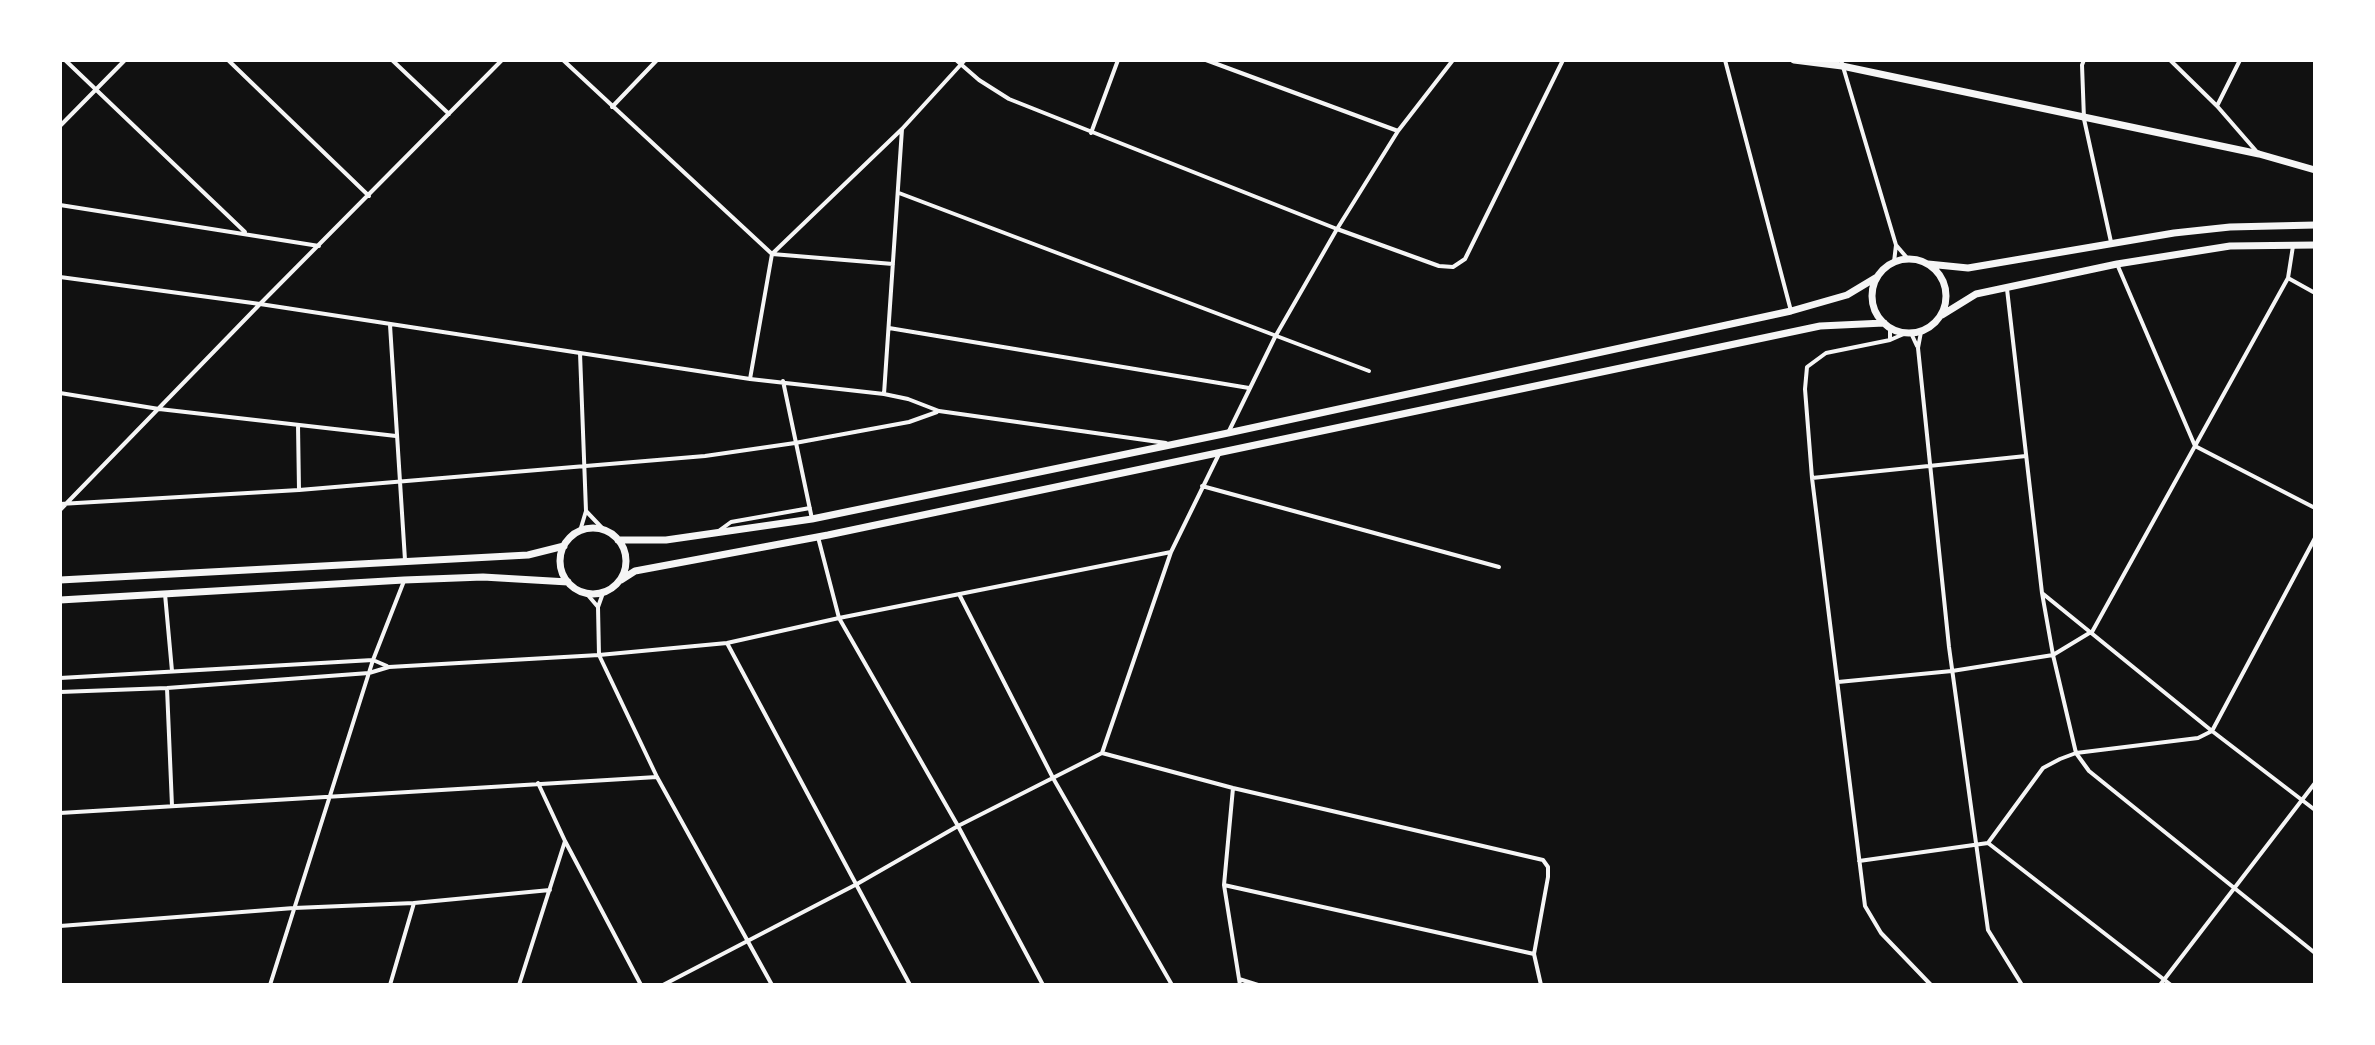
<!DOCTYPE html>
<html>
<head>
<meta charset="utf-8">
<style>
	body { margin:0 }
	#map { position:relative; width:2375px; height:1045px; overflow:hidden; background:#111; font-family:"DM Sans",sans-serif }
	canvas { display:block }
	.frame { position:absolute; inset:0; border:62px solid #fff; pointer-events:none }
</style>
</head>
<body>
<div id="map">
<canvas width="2375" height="1045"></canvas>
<div class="frame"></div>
</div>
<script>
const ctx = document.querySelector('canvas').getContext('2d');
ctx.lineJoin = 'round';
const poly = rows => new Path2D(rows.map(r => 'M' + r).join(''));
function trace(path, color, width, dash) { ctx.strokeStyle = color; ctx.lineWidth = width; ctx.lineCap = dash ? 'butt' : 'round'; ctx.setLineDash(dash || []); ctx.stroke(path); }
trace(poly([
	[65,60,245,232],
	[228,60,369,196],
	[392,60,449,114],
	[563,60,772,254],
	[956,60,979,80,1009,99,1337,229,1439,266,1453,267,1465,259,1563,60],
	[1206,60,1398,131],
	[1725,60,1791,311],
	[1841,60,1896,245,1894,262],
	[2084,60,2082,65,2084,119,2111,242],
	[2170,60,2217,106,2257,152],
	[2217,106,2240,60],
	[612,107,657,60],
	[60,126,125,60],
	[1091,133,1118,60],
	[899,193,1369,371],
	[60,205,319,246],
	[1896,245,1908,259],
	[772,254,893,264],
	[2117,264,2195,446,2315,508],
	[60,277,260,304,750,379,884,394,908,399,939,411,1166,443],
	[2288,278,2315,293],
	[2007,289,2042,593,2053,655,2076,753,2089,771,2315,953],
	[390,325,405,560],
	[889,328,1249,388],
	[1890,328,1890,340],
	[1921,332,1918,348,1949,647,1988,930,2022,985],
	[1906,333,1890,340,1826,353,1807,367,1805,389,1812,478,1865,906,1881,933,1931,985],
	[1911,333,1917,346],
	[580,353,586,511,580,531],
	[750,379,772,254,902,129,965,60],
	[783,381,812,519],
	[60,393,159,409,396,436],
	[884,394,902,129],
	[298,425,299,490],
	[1229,431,1275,337,1337,229,1398,131,1453,60],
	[1812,478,2026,456],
	[1202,486,1499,567],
	[60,504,299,490,705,456,795,443,909,422,937,412],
	[60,510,260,304,502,60],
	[586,511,604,530],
	[720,530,731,522,810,508],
	[818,537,839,618,958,826,1043,985],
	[603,593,598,607,599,655,657,777,772,985],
	[2042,593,2212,731,2315,810],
	[165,594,172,671],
	[587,594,598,607],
	[959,594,1053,778,1172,985],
	[2092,632,2288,278,2293,246],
	[727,643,910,985],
	[60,678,373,660,387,666],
	[1838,682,1952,671,2053,655,2091,632],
	[167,688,172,806],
	[60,692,167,688,369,673,389,667,599,655,727,643,839,618,1171,552],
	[1102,753,1171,552,1219,454],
	[538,783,565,841,641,985],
	[1233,788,1224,885,1240,985],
	[60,813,657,777],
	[1988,843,2043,768,2060,759,2076,753,2198,738,2212,731,2315,538],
	[1859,861,1988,843,2171,985],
	[1224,885,1534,954],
	[60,926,294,908,414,903,550,890],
	[1239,979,1258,985],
	[270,985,373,660,404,581],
	[390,985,414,903],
	[519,985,565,841],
	[663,985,857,884,958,826,1102,753,1233,788,1543,860,1548,867,1548,877,1534,954,1541,985],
	[2160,985,2315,783]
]), '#f5f5f5', 4);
trace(poly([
	[1794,60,1842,66,2259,154,2315,170],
	'1872 296a37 37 0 1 1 74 0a37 37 0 1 1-74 0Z',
	[1928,264,1968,268,2174,233,2230,227,2315,225],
	[1942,315,1976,294,2117,264,2230,246,2315,245],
	'560 561a33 33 0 1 1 66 0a33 33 0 1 1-66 0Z',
	[618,540,666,540,812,519,1228,433,1791,311,1847,295,1877,277],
	[60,580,491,557,528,555,564,546],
	[621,580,635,571,828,535,1820,326,1884,323],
	[60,600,404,580,483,577,568,582]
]), '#f5f5f5', 7);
</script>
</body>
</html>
